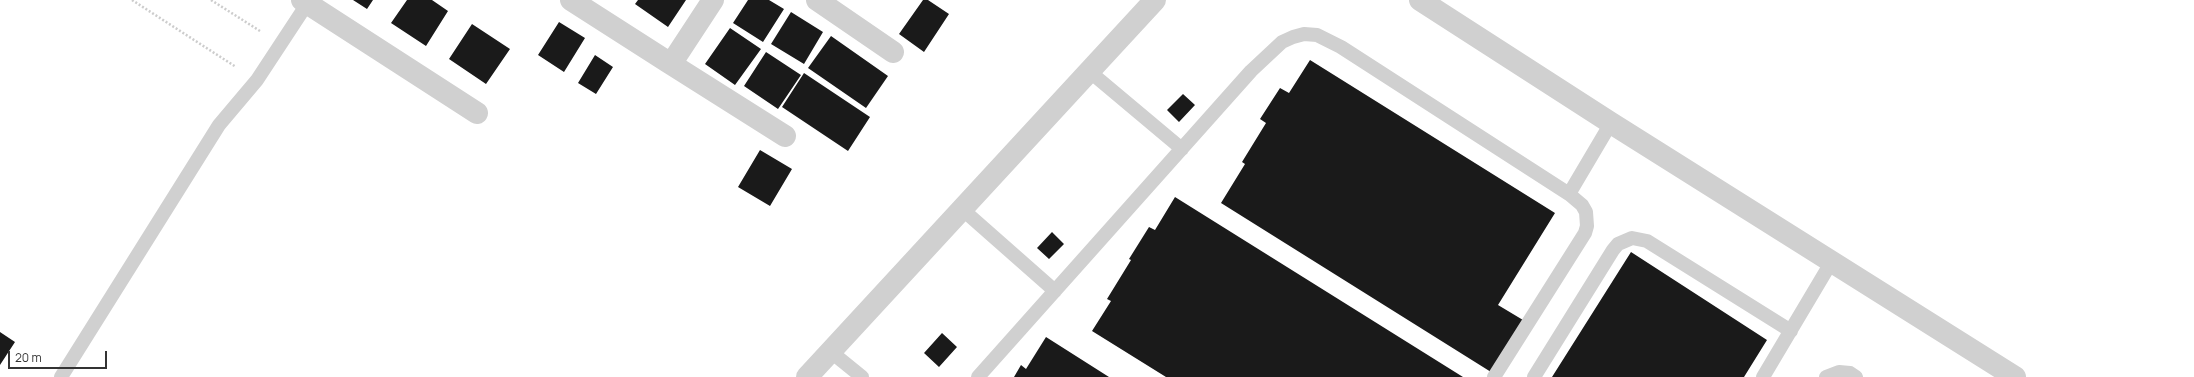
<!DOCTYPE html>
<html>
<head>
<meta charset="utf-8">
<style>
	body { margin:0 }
	#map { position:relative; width:2194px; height:377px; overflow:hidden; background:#fff; font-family:Manrope,sans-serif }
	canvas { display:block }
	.scale { position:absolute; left:8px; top:351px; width:99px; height:18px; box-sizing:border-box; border:2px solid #333; border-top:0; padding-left:5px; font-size:12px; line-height:14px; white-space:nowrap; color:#333; -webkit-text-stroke:3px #fff; paint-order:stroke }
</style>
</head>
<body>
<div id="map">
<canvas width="2194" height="377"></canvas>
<div class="scale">20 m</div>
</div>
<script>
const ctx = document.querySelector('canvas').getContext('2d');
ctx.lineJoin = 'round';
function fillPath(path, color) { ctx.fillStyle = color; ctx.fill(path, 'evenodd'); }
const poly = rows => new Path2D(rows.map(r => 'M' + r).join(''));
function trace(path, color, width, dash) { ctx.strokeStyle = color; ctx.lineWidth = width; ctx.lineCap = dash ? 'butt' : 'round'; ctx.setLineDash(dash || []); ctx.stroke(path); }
fillPath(poly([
	[353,0,373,0,367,9],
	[407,0,432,0,448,11,426,46,391,23],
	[638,0,686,0,668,27,635,4],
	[748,0,769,0,784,9,763,42,733,23],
	[923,0,928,0,949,14,924,52,899,34],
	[791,12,823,32,804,64,771,44],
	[559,22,585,38,564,72,538,55],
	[472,24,510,49,486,84,449,59],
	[730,28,761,49,735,85,705,64],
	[831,36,888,76,866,108,808,68],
	[766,52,801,75,778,109,744,86],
	[595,55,613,67,596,94,578,83],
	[1310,60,1555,213,1498,305,1523,320,1491,372,1221,203,1245,164,1242,162,1266,123,1260,119,1280,88,1289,93],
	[804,73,870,117,848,151,782,107],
	[1183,94,1195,105,1179,122,1167,110],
	[760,150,792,169,770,206,738,187],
	[1175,197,1463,377,1166,377,1092,331,1111,301,1107,299,1131,260,1129,259,1149,227,1155,230],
	[1052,232,1064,244,1049,259,1037,248],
	[1631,252,1767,340,1744,377,1552,377],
	[0,332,15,342,0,365],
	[942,333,957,347,939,367,924,353],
	[1046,337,1109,377,1014,377,1021,365,1026,369]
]), '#1a1a1a');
trace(poly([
	[132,0,236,67],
	[211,0,260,31]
]), '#cdcdcd', 2.5, [2, 2]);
trace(poly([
	[1089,71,1182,149],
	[1569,194,1611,123],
	[962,209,1055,291],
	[830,351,862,377],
	[61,377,219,125,257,80,307,4],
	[978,377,1251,71,1282,42,1293,37,1304,34,1317,35,1341,47,1569,194,1582,205,1586,212,1587,226,1585,233,1494,377],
	[1534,377,1613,250,1618,244,1632,238,1647,241,1791,331],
	[1763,377,1832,261],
	[1826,377,1839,372,1850,373,1856,377]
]), '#d0d0d0', 14);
trace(poly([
	[302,0,477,113],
	[571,0,671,64,713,0],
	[817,0,893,52],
	[1420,0,1611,123,2015,377],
	[671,64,785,136],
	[807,377,1155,0]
]), '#d0d0d0', 22);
</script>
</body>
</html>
